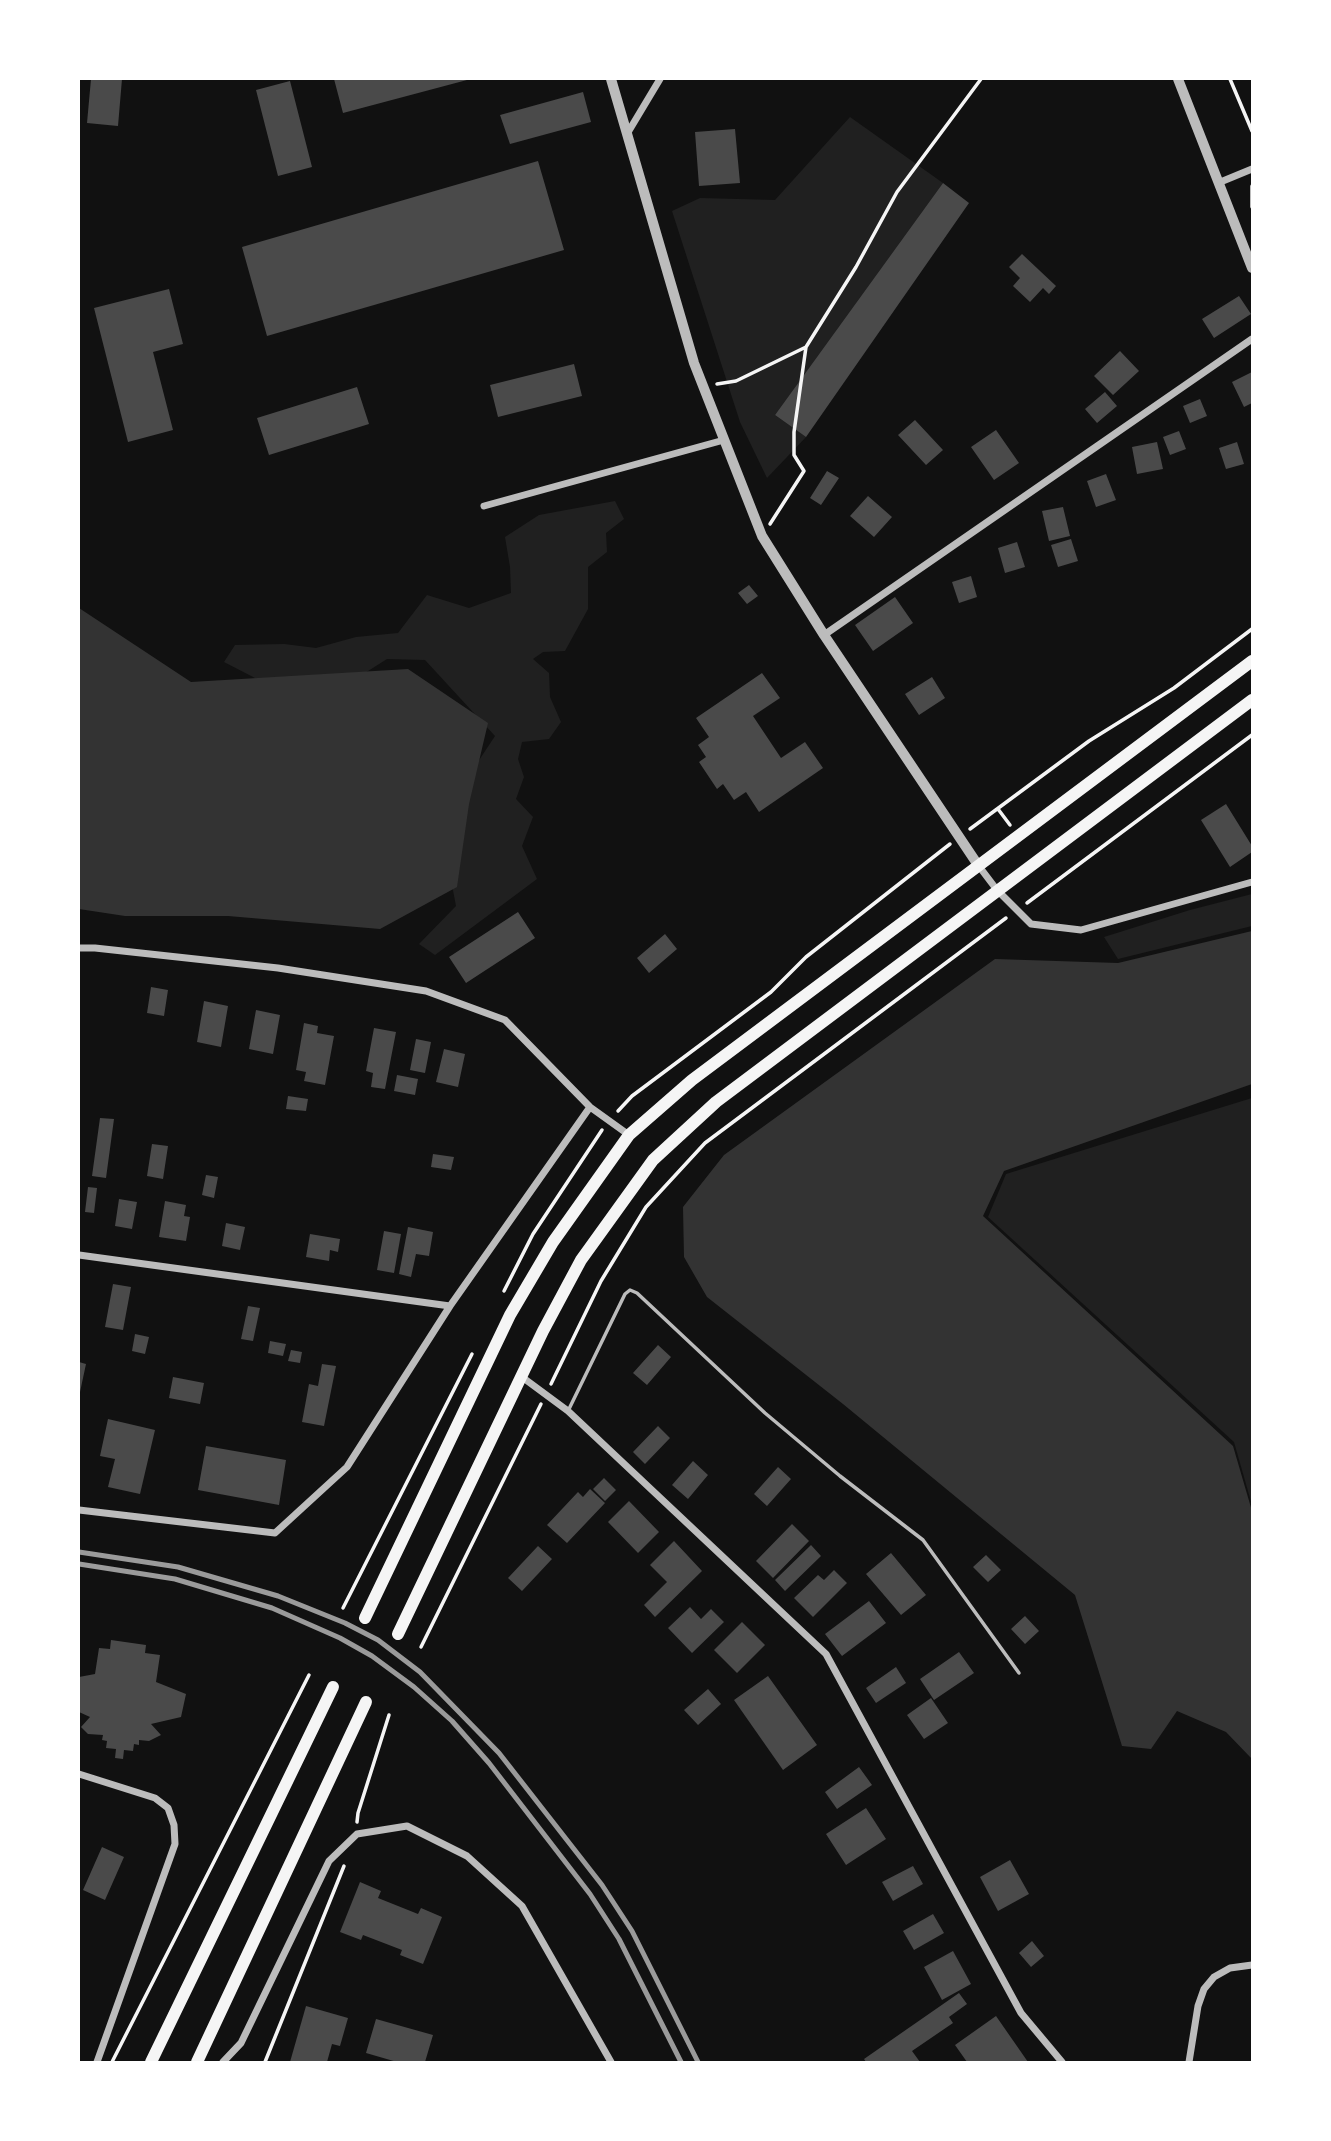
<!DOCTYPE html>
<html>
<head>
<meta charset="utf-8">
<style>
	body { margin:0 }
	#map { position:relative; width:1331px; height:2141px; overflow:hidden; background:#111; font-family:"Sofia Sans Condensed",sans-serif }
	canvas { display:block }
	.frame { position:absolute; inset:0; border:80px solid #fff; pointer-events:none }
</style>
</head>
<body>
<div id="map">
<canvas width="1331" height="2141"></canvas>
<div class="frame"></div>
</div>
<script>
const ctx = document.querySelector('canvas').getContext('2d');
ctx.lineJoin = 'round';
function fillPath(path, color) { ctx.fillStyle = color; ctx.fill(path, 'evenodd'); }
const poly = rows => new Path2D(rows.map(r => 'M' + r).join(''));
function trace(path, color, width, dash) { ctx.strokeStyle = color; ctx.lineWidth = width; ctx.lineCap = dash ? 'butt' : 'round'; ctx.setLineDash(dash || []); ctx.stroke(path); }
fillPath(poly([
	[850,117,943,183,775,415,806,437,767,478,740,422,672,211,700,198,775,200],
	[615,501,624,519,606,533,607,552,588,567,588,609,565,651,543,652,533,659,549,673,550,697,561,722,549,739,522,742,518,759,524,777,516,799,533,817,522,846,537,879,435,955,419,944,456,906,448,864,464,783,495,736,425,660,387,659,346,685,297,689,255,678,224,662,235,645,284,644,316,648,356,637,398,633,427,595,469,608,511,593,510,567,505,537,539,515],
	[1252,894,1252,926,1118,959,1104,937,1190,910],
	[1252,1098,1252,1505,1234,1442,988,1217,1006,1174]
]), '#202020');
fillPath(poly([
	[79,608,191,682,408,669,488,723,469,804,457,887,380,929,228,916,125,916,79,909],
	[1252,931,1252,1084,1004,1171,983,1216,1233,1446,1252,1511,1252,1759,1226,1732,1177,1711,1151,1749,1122,1746,1075,1595,843,1404,707,1297,684,1257,683,1207,724,1155,995,959,1118,963]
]), '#333');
fillPath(poly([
	[91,79,122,79,118,126,87,123],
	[334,79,467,79,467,80,343,113],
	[290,81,312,167,278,176,256,90],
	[583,92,591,122,510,144,500,115],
	[735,129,740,183,699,186,695,132],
	[538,161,564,250,267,336,242,247],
	[943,183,969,203,806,437,775,415],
	[1022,254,1056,286,1049,294,1043,288,1030,302,1013,286,1020,278,1009,267],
	[169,289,183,344,153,352,173,430,128,442,94,308],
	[1239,296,1251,314,1214,338,1202,319],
	[1120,351,1139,371,1113,395,1094,376],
	[574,364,582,396,498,417,490,385],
	[1252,372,1252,403,1244,407,1232,382],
	[357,387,369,424,269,455,257,418],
	[1105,392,1117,406,1097,423,1085,409],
	[1200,399,1207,416,1190,423,1183,406],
	[915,420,943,450,926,465,898,435],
	[996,430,1019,463,994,480,971,447],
	[1179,431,1186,449,1170,455,1163,437],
	[1157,442,1163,469,1137,474,1132,447],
	[1237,442,1244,464,1226,469,1219,448],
	[827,471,839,478,821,505,810,498],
	[1106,474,1116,500,1096,507,1087,481],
	[868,496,892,517,874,537,850,516],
	[1063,507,1070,536,1049,541,1042,511],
	[1071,539,1078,561,1058,567,1051,545],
	[1017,542,1025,567,1005,573,998,548],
	[971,576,977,597,959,603,952,582],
	[749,585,758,596,747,604,738,593],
	[895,597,913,623,873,651,855,625],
	[762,673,780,698,753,716,781,758,805,742,823,768,759,812,746,792,734,800,723,784,717,789,699,762,706,757,698,745,709,737,696,718],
	[932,677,945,698,919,715,905,694],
	[1226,804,1252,846,1252,852,1230,867,1201,820],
	[518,912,535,938,466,983,449,957],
	[665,934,677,949,649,973,637,958],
	[151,987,168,990,164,1016,147,1013],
	[204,1001,228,1006,221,1047,197,1042],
	[256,1010,280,1015,273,1054,249,1049],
	[304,1023,318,1026,317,1033,334,1036,325,1085,304,1081,306,1072,296,1070],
	[374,1028,396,1032,385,1089,371,1087,373,1073,366,1071],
	[416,1039,431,1042,425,1073,410,1070],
	[444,1049,465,1054,458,1087,436,1082],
	[397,1075,418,1079,415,1095,394,1091],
	[288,1096,308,1099,306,1111,286,1109],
	[100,1118,114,1119,106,1178,92,1176],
	[152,1144,168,1146,163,1179,147,1176],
	[433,1154,454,1157,451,1170,431,1167],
	[206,1175,218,1177,214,1198,202,1195],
	[88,1187,97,1188,94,1213,85,1212],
	[119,1199,137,1202,132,1229,115,1226],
	[165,1201,186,1205,184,1216,190,1217,186,1241,159,1237],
	[226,1223,245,1227,240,1250,222,1246],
	[408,1227,433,1232,429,1256,416,1254,411,1277,399,1274],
	[384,1231,401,1234,394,1273,377,1270],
	[310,1234,340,1239,338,1252,330,1250,329,1261,306,1257],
	[113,1284,131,1287,123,1330,105,1327],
	[248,1306,260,1308,253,1341,241,1339],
	[135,1334,149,1337,145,1354,132,1351],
	[270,1341,286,1344,283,1356,268,1353],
	[658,1345,671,1357,647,1385,633,1373],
	[291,1350,302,1352,300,1363,288,1361],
	[79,1362,86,1364,80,1392,79,1392],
	[322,1364,336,1366,324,1426,302,1422,309,1384,318,1386],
	[173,1377,204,1383,200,1404,169,1398],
	[108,1419,155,1430,140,1494,108,1487,115,1459,100,1456],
	[658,1426,670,1438,645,1464,633,1452],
	[206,1446,286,1460,279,1505,198,1490],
	[693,1461,708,1475,688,1499,672,1485],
	[778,1467,791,1479,767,1506,754,1494],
	[604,1478,616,1490,605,1501,593,1489],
	[590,1489,605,1503,567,1543,547,1525,578,1492,583,1497],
	[629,1501,659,1532,638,1553,608,1522],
	[792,1524,809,1541,773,1578,756,1561],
	[674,1541,702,1571,655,1617,644,1605,667,1582,650,1565],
	[811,1545,821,1556,785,1591,775,1580],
	[538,1546,552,1559,522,1591,508,1578],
	[891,1553,926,1595,901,1615,866,1574],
	[986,1555,1001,1570,988,1582,973,1567],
	[834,1570,847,1583,813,1617,794,1598,818,1575,824,1580],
	[869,1601,886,1623,842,1656,825,1634],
	[690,1607,701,1619,711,1609,724,1622,692,1653,668,1628],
	[1025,1616,1039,1631,1025,1644,1011,1629],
	[742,1622,765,1645,737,1673,714,1650],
	[111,1640,146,1645,145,1653,160,1655,156,1682,186,1694,181,1717,151,1724,161,1735,149,1741,139,1740,139,1745,134,1744,133,1751,124,1750,123,1759,115,1758,116,1749,106,1748,107,1741,102,1740,103,1735,88,1734,81,1727,90,1717,79,1712,79,1677,95,1674,99,1648,110,1649],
	[959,1652,974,1673,934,1700,920,1679],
	[896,1667,906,1683,876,1703,866,1688],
	[768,1676,817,1745,783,1770,734,1700],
	[708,1689,721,1704,698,1725,684,1710],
	[931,1698,948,1723,924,1739,907,1715],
	[859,1767,872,1785,837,1809,825,1792],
	[866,1808,886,1839,846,1865,826,1834],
	[102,1847,124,1857,105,1900,83,1890],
	[1010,1860,1029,1894,998,1911,980,1877],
	[913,1866,923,1884,893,1901,882,1882],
	[360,1882,381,1891,378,1898,418,1914,421,1908,442,1917,423,1964,400,1955,402,1950,363,1935,361,1940,340,1932],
	[933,1914,944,1933,914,1950,903,1931],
	[1032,1941,1044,1956,1031,1967,1019,1953],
	[953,1951,971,1984,942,2000,924,1967],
	[959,1993,967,2004,949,2017,953,2023,912,2051,920,2062,866,2062,864,2059],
	[306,2006,348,2018,340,2046,332,2044,327,2062,290,2062],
	[996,2016,1028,2062,967,2062,955,2045],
	[376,2019,433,2035,425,2062,397,2062,366,2053]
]), '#4a4a4a');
trace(poly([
	[1230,79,1252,131],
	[1252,186,1252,207],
	[717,384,736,381,806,347,856,267,897,192,981,79],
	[770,524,804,471,794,455,794,432,806,347],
	[998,809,1010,825],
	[970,829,1089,741,1174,688,1252,629],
	[1027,903,1252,735],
	[618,1111,632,1096,771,992,806,957,950,844],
	[504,1291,533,1234,602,1130],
	[551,1384,601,1281,646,1207,705,1143,1006,918],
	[343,1608,472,1354],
	[421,1647,541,1404],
	[357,1822,358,1813,389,1715],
	[112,2062,309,1675],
	[265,2062,344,1866]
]), '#f5f5f5', 3.5);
trace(poly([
	[569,1409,625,1294,630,1290,637,1293,765,1413,840,1476,923,1540,1019,1673]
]), '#bcbcbc', 3.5);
trace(poly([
	[627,134,660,79],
	[1218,183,1252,169],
	[484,506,724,440],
	[824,635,1252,339],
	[978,865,997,890,1031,924,1081,930,1252,882],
	[79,948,95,948,278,968,426,991,505,1020,590,1107,629,1135],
	[79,1255,450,1306],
	[522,1377,568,1411,826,1654,1021,2013,1062,2062],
	[79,1510,275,1533,347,1467,450,1306,590,1107],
	[79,1774,155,1798,168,1808,174,1825,175,1844,97,2062],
	[223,2062,241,2043,329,1861,357,1834,407,1826,467,1856,522,1906,611,2062],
	[1189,2062,1198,2006,1204,1989,1214,1977,1230,1968,1252,1965]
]), '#bcbcbc', 7);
trace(poly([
	[611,79,694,363,762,536,824,635,978,865],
	[1178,79,1252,268]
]), '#bcbcbc', 10);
trace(poly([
	[365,1618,510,1315,553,1242,629,1135,692,1080,1252,661],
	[398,1634,543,1331,581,1260,653,1160,716,1102,1252,700],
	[151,2062,333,1687],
	[197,2062,366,1702]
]), '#f5f5f5', 12);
trace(poly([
	[79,1552,178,1567,278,1596,345,1623,378,1640,420,1672,499,1753,602,1885,632,1931,698,2062],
	[79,1564,175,1579,272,1608,340,1638,372,1656,414,1687,452,1721,489,1763,590,1894,619,1939,681,2062]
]), '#9a9a9a', 5);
</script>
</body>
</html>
